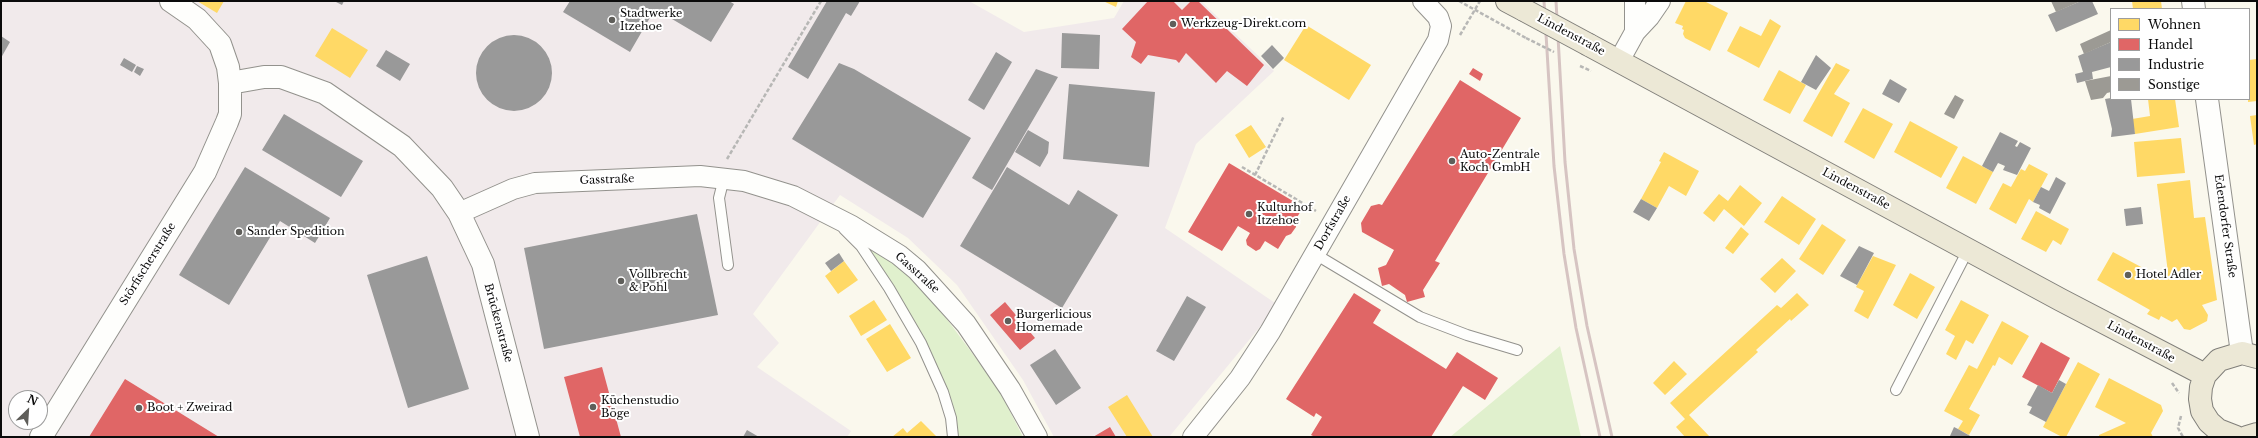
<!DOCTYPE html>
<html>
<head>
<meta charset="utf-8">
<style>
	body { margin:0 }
	#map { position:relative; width:2258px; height:438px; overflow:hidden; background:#faf8ed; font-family:"Libre Baskerville",serif }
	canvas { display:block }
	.frame { position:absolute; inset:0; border:2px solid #0b0b0b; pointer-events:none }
	.legend { position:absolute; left:2110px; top:8px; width:140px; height:92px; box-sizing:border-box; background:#fff; border:1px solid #9d9d9d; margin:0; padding:5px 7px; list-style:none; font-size:12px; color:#0b0b0b }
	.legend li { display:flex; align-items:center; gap:8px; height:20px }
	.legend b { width:20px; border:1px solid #9d9d9d }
	.north { position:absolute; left:8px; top:390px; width:40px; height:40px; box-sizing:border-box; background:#fff; border:1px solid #9d9d9d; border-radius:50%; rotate:25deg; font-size:11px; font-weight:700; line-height:16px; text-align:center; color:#0b0b0b }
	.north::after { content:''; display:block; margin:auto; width:14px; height:18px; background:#5f5e5a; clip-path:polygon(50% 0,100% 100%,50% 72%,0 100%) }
</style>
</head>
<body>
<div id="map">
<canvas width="2258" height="438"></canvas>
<div class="frame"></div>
<ul class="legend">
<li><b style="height:11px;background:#ffd966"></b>Wohnen</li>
<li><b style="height:11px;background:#e06666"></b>Handel</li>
<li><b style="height:11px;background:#999"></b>Industrie</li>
<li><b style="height:11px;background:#9c9a94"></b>Sonstige</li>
</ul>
<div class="north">N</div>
</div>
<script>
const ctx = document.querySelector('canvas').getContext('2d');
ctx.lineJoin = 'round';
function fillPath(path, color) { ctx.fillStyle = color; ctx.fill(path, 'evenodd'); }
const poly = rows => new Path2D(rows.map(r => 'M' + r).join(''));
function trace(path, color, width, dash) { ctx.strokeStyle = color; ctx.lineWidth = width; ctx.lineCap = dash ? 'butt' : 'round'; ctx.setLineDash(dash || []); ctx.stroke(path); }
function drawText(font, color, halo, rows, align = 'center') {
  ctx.font = font + ' "Libre Baskerville",serif'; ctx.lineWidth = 4; ctx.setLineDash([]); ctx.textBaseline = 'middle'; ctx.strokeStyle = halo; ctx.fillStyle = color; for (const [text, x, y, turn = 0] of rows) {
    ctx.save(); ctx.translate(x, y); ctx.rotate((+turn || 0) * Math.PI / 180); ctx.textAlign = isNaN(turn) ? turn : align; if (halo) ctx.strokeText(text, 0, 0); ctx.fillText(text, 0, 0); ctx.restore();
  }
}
fillPath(poly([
	[1,1,969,1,1024,32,1114,18,1124,1,1201,1,1274,71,1196,144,1165,228,1278,305,1169,437,1054,437,1023,380,957,285,908,238,840,195,753,314,779,343,757,367,851,431,847,437,1,437],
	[16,398,40,398,40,422,16,422]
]), '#f1eaeb');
fillPath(poly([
	[867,244,901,268,920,286,949,322,998,388,1023,437,957,437,905,307],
	[1560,346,1581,437,1450,437]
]), '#e0f0cd');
fillPath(poly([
	[197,1,224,1,217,13],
	[1103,1,1118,1,1116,7],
	[1686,1,1704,1,1728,13,1710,51,1685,38,1683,34,1684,30,1682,29,1683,26,1675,23],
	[2132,1,2161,1,2162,9,2133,9],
	[1770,19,1781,26,1759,68,1727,51,1740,26,1761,36],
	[1306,25,1371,65,1349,100,1284,60],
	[332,28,368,50,350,78,315,56],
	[2257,59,2257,101,2248,102,2249,60],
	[1836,63,1850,70,1834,94,1850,103,1832,137,1803,121],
	[1779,70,1806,85,1790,114,1763,100],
	[2148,99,2175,99,2179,127,2135,134,2132,119,2150,116],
	[1863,108,1893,124,1874,159,1844,142],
	[2257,115,2257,144,2254,145,2250,116],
	[1910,121,1958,147,1941,178,1894,152],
	[1251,125,1266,147,1249,158,1235,135],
	[2181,138,2185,173,2137,177,2134,142],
	[1664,152,1699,171,1686,196,1669,186,1657,208,1641,199,1661,162,1659,161],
	[1963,156,1993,172,1976,204,1946,188],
	[2029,164,2048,174,2033,202,2029,199,2016,224,1989,209,2003,183,2011,187,2021,169,2025,171],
	[2190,180,2194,218,2205,217,2217,300,2202,305,2208,315,2207,321,2190,330,2184,329,2177,319,2172,322,2161,316,2159,320,2147,314,2150,310,2097,280,2113,252,2158,276,2168,273,2157,184],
	[1740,185,1762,203,1744,226,1724,209,1714,222,1703,213,1719,194,1728,201],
	[1782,196,1816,219,1799,245,1764,222],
	[2036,211,2069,229,2061,245,2053,240,2046,252,2021,239],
	[1822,224,1846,240,1823,275,1799,259],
	[1741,227,1749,234,1733,254,1725,248],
	[1873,256,1896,265,1868,319,1854,311,1864,291,1856,287],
	[1782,258,1796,271,1775,293,1760,279],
	[844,261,858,280,838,294,825,276],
	[1910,273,1935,287,1917,319,1893,305],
	[1797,293,1809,305,1791,321,1790,319,1756,350,1758,352,1689,415,1710,437,1685,437,1676,427,1685,419,1670,403,1777,305,1781,308],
	[874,300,887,320,861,336,849,316],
	[1961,300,1989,315,1973,344,1966,340,1956,360,1946,354,1955,336,1945,330],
	[2002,321,2029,336,2012,365,1999,357,1995,366,1993,365,1969,409,1980,415,1969,435,1958,429,1963,421,1944,411,1969,365,1977,369],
	[890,324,911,358,887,372,866,339],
	[1674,361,1687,374,1665,395,1653,383],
	[2078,362,2100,374,2066,437,2062,437,2043,427],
	[2109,378,2161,405,2163,411,2151,433,2153,437,2099,437,2099,435,2126,423,2095,407],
	[1127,395,1153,437,1127,437,1108,407],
	[921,421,937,437,892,437,903,428,907,433]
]), '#ffd966');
fillPath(poly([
	[1148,1,1173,1,1182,10,1191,1,1198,1,1264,65,1247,86,1227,71,1216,83,1186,53,1179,63,1176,60,1148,55,1141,64,1131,57,1136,42,1122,29],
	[1473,68,1483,74,1480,81,1469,74],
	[1460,80,1521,118,1435,261,1440,263,1423,290,1425,297,1407,302,1405,295,1389,284,1382,286,1378,268,1386,265,1394,250,1362,232,1361,223,1371,206,1379,204,1382,205],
	[1229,163,1303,207,1295,221,1296,227,1291,234,1286,236,1278,249,1265,241,1260,249,1256,251,1247,245,1246,240,1250,233,1238,226,1222,251,1188,232],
	[1354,293,1381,310,1373,323,1446,369,1457,352,1498,378,1485,400,1463,386,1431,437,1315,437,1311,435,1322,417,1316,413,1314,417,1286,399],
	[1005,302,1035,338,1020,350,990,315],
	[2041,342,2070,358,2052,393,2022,377],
	[602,367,621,437,580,437,564,377],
	[125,379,219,437,89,437],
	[1110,427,1116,437,1093,437]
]), '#e06666');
fillPath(poly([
	[334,1,344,1,342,5],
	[570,1,729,1,734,4,711,42,655,9,630,52,563,12],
	[827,1,860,1,851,16,846,13,808,79,788,67],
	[2081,1,2092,1,2098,14,2056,32,2048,15],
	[1062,33,1100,35,1099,69,1061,68],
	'476 73a38 38 0 1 1 76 0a38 38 0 1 1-76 0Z',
	[1,36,10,42,1,58],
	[2111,42,2111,67,2092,72,2093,79,2077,83,2075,74,2083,72,2078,56],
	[1272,45,1284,58,1273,69,1261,56],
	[386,50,410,64,400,81,376,66],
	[996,52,1012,62,984,110,968,100],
	[1816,55,1831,68,1816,90,1801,82],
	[124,58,136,65,132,72,120,65],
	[839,63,854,69,971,138,923,218,792,139],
	[137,66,144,69,140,76,134,72],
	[1036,69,1058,77,992,190,972,178],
	[1890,79,1907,89,1899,103,1882,94],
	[1069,84,1155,92,1149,167,1063,159],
	[2111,98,2131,99,2135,134,2111,137,2112,129,2105,99],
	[284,114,363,161,341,197,262,150],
	[1028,130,1049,142,1048,153,1040,167,1015,152],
	[2000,132,2018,141,2015,146,2017,147,2020,142,2031,148,2017,175,2003,170,2005,166,1998,163,1993,172,1982,166],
	[245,167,330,218,315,243,280,221,229,305,179,275],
	[1007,167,1069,205,1078,190,1118,215,1062,308,960,246],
	[2056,177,2066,183,2050,214,2039,208,2040,205,2033,202,2041,187,2049,191],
	[1641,199,1657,208,1649,221,1633,212],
	[2141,207,2143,224,2126,226,2124,209],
	[697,214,718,315,544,349,524,248],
	[1859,246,1874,253,1857,285,1840,276],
	[839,253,844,261,831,271,825,263],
	[427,256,469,389,408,408,367,275],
	[1187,296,1206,307,1174,361,1156,351],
	[1055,349,1081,388,1056,405,1030,365],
	[2059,380,2066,384,2046,422,2029,413,2032,407,2027,405,2038,385,2052,393],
	[1954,427,1958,429,1972,437,1950,436],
	[747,430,759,437,743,437]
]), '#999');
fillPath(poly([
	[2051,1,2081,1,2056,12],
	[2111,30,2111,42,2084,54,2080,44],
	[2111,76,2111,92,2107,93,2103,98,2091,100,2085,81],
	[1955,95,1964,100,1954,119,1944,114]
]), '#9c9a94');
const service = poly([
	[724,178,719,198,728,265],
	[844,229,861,246,889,288,921,343,943,392,951,418,953,437],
	[1315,254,1420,317,1467,335,1517,350],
	[1896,390,1968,250]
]);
const minor = poly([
	[1635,32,1649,17,1660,1],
	[1619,61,1635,32,1635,1],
	[459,213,513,189,535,183,700,176,744,181,793,196,852,226,899,255,917,270,966,324,1010,389,1037,437],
	[1193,437,1240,378,1270,332,1438,40,1441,26,1438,17,1423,1]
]);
const tertiary = poly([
	[2193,1,2194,9],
	[230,83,264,77,281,77,325,93,402,146,442,188,459,213,483,264,528,437],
	[2207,99,2242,353],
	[41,437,205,172,227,122,230,114,230,83,228,67,220,44,197,19,171,1]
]);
const primary = poly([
	[1507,1,1524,10],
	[1589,45,2061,300,2205,375],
	[2236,437,2218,430,2209,422,2202,411,2200,399,2201,387,2205,375,2219,360,2242,353,2257,357],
	[2247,437,2257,434]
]);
trace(service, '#93928d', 12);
trace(minor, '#93928d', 22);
trace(tertiary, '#93928d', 24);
trace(primary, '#807f7a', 24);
trace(poly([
	[1459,1,1526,38],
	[1460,35,1480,1],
	[727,159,821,1],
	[1242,167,1316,211],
	[1255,175,1284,116],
	[2172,383,2179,393],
	[2181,416,2178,428,2183,437]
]), '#b7b7b5', 2.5, [4, 2]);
trace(service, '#fefefc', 10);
trace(minor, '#fefefc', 20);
trace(tertiary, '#fefefc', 22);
trace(primary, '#ece8d6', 22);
trace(poly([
	[1544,1,1554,166,1564,254,1576,328,1600,437],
	[1556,1,1565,162,1574,249,1587,326,1612,437]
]), '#d6c4c2', 3);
const primaryBridge = poly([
	[1524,10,1589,45]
]);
trace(primaryBridge, '#807f7a', 24, []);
trace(poly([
	[1526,38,1554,52],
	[1580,66,1591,71]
]), '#b7b7b5', 2.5, [4, 2]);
trace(primaryBridge, '#ece8d6', 22);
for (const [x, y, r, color] of [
	[612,20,4,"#5f5e5a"],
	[1173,24,4,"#5f5e5a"],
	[1452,161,4,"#5f5e5a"],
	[1249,214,4,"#5f5e5a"],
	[239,232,4,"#5f5e5a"],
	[2128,275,4,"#5f5e5a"],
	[621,281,4,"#5f5e5a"],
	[1008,321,4,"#5f5e5a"],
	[593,407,4,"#5f5e5a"],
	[139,408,4,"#5f5e5a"]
]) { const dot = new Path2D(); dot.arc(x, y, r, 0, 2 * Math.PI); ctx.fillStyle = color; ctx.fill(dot); trace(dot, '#fff', 1.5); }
drawText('11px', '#0b0b0b', '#fff', [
	["Stadtwerke",620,14],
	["Itzehoe",620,27],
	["Werkzeug-Direkt.com",1181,24],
	["Auto-Zentrale",1460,155],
	["Koch GmbH",1460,168],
	["Kulturhof",1257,208],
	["Itzehoe",1257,221],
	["Sander Spedition",247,232],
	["Vollbrecht",629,275],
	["& Pohl",629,288],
	["Hotel Adler",2136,275],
	["Burgerlicious",1016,315],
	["Homemade",1016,328],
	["Küchenstudio",601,401],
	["Böge",601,414],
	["Boot + Zweirad",147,408]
], 'left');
drawText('11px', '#0b0b0b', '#fff', [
	["Lindenstraße",1571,35,28],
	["Gasstraße",607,180,-2],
	["Lindenstraße",1856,189,28],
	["Dorfstraße",1333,223,-60],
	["Edendorfer Straße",2225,226,82],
	["Störfischerstraße",148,264,-58],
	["Gasstraße",917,273,42],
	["Brückenstraße",498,323,75],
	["Lindenstraße",2141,342,28]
]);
</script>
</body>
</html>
